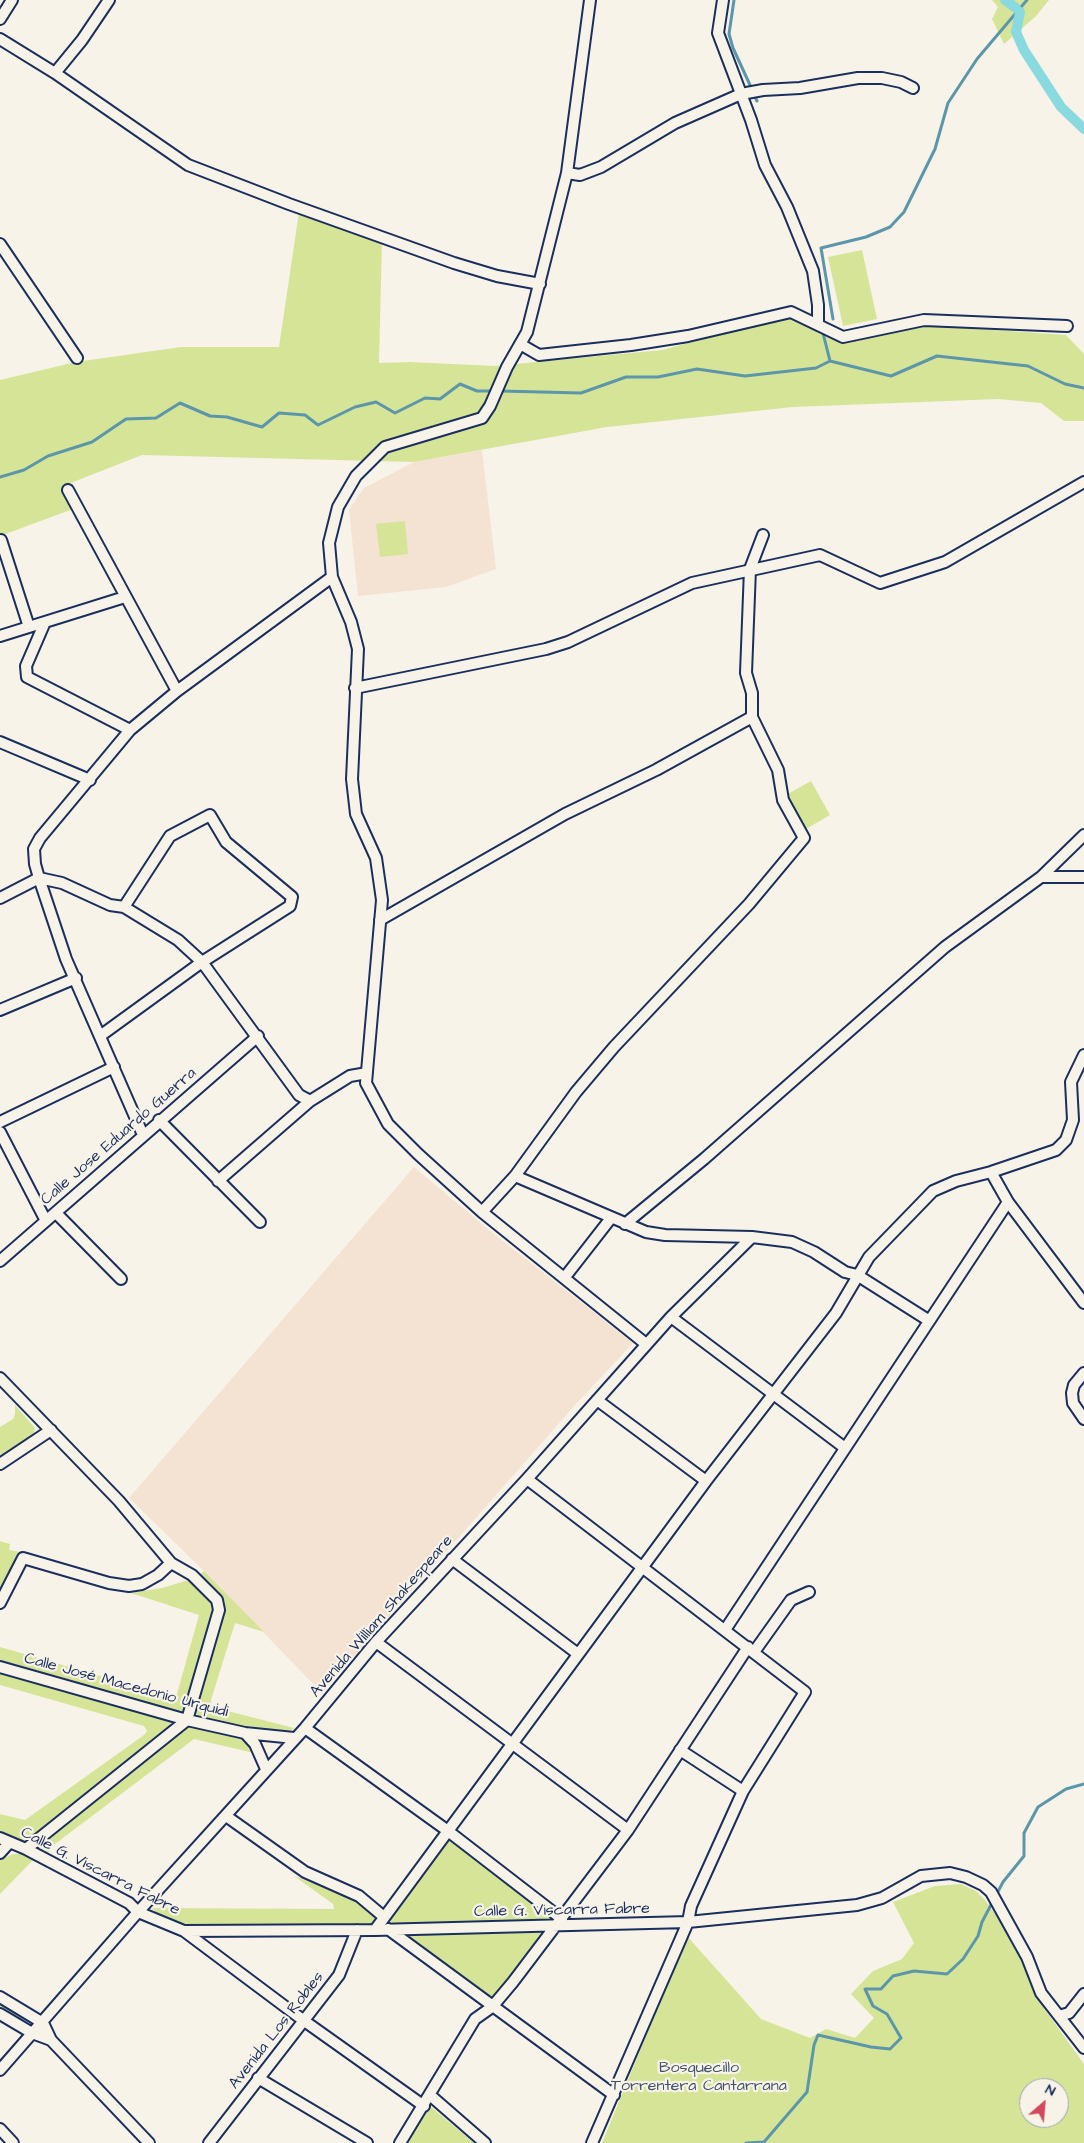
<!DOCTYPE html>
<html>
<head>
<meta charset="utf-8">
<style>
	body { margin:0 }
	#map { position:relative; width:1084px; height:2143px; overflow:hidden; background:#f7f3e8; font-family:"Architects Daughter",sans-serif }
	canvas { display:block }
	.north { position:absolute; left:1019px; top:2078px; width:50px; height:50px; box-sizing:border-box; background:#f7f3e8; border:1px solid #9fa5b1; border-radius:50%; rotate:27deg; font-size:14px; font-weight:700; line-height:20px; text-align:center; color:#1b2f5e }
	.north::after { content:''; display:block; margin:auto; width:18px; height:22px; background:#d1495b; clip-path:polygon(50% 0,100% 100%,50% 72%,0 100%) }
</style>
</head>
<body>
<div id="map">
<canvas width="1084" height="2143"></canvas>
<div class="north">N</div>
</div>
<script>
const ctx = document.querySelector('canvas').getContext('2d');
ctx.lineJoin = 'round';
function fillPath(path, color) { ctx.fillStyle = color; ctx.fill(path, 'evenodd'); }
const poly = rows => new Path2D(rows.map(r => 'M' + r).join(''));
function trace(path, color, width, dash) { ctx.strokeStyle = color; ctx.lineWidth = width; ctx.lineCap = dash ? 'butt' : 'round'; ctx.setLineDash(dash || []); ctx.stroke(path); }
function drawText(font, color, halo, rows, align = 'center') {
  ctx.font = font + ' "Architects Daughter",sans-serif'; ctx.lineWidth = 4.5; ctx.setLineDash([]); ctx.textBaseline = 'middle'; ctx.strokeStyle = halo; ctx.fillStyle = color; for (const [text, x, y, turn = 0] of rows) {
    ctx.save(); ctx.translate(x, y); ctx.rotate((+turn || 0) * Math.PI / 180); ctx.textAlign = isNaN(turn) ? turn : align; if (halo) ctx.strokeText(text, 0, 0); ctx.fillText(text, 0, 0); ctx.restore();
  }
}
fillPath(poly([
	[482,450,496,569,446,587,358,596,349,510,364,488,414,462],
	[414,1167,490,1231,633,1343,575,1405,322,1693,201,1568,129,1498]
]), '#f4e2d3');
fillPath(poly([
	[992,0,1049,0,1036,16,1004,44,992,19,998,7],
	[299,212,382,240,379,363,409,362,495,366,662,350,789,316,839,342,922,325,1066,335,1084,354,1084,421,1064,421,1041,403,999,399,793,407,607,427,414,462,142,455,63,486,73,509,0,536,0,380,76,362,181,347,279,347],
	[862,250,877,319,843,326,828,257],
	[405,521,408,554,380,557,376,524],
	[811,781,830,815,806,829,786,795],
	[15,1405,35,1428,33,1435,0,1455,0,1427,13,1419,15,1414],
	[0,1541,10,1544,9,1550,20,1552,0,1590],
	[204,1571,264,1632,235,1623,211,1700,212,1707,294,1728,289,1732,198,1719,196,1716,194,1711,225,1605,222,1599,199,1575],
	[189,1580,210,1598,213,1603,213,1613,186,1708,180,1713,0,1662,0,1647,170,1696,177,1694,199,1615,131,1593,162,1588],
	[0,1673,170,1720,171,1725,169,1730,26,1843,16,1841,0,1833,0,1814,25,1820,144,1735,147,1731,144,1726,0,1685],
	[192,1726,235,1735,244,1740,254,1753,194,1739,51,1847,47,1856,41,1852,43,1840,184,1729],
	[449,1839,555,1920,393,1923,386,1918],
	[13,1854,23,1854,34,1859,0,1894,0,1860],
	[294,1876,352,1898,373,1913,375,1919,372,1924,195,1926,160,1917,152,1908,334,1909,333,1904],
	[961,1884,976,1891,985,1900,1023,1953,1043,2007,1084,2064,1084,2143,602,2143,687,1936,761,2019,810,2038,826,2029,855,2038,874,2018,851,1994,873,1971,902,1959,914,1943,893,1902,935,1886],
	[1029,2088,1059,2088,1059,2118,1029,2118],
	[548,1932,514,1979,490,2000,401,1934],
	[0,2002,24,2016,21,2020,0,2007],
	[430,2106,474,2143,405,2143]
]), '#d6e498');
trace(poly([
	[734,0,729,34,733,48,750,85],
	[754,95,757,101],
	[833,319,821,248,866,237,890,227,904,212,935,149,948,103,977,59,1027,0],
	[823,333,830,361],
	[500,391,581,393,626,377,658,377,697,369,745,376,816,368,830,361,891,376,937,356,1028,366,1065,384,1084,388],
	[0,477,24,470,48,456,92,442,126,419,156,418,180,403,210,416,227,417,262,427,279,413,305,415,318,425,355,407,376,402,395,413,425,398,440,399,460,384,477,391,493,391],
	[746,2143,764,2142,807,2092,814,2045,818,2035,871,2047,890,2049,901,2038,887,2014,873,2006,865,1989,881,1989,893,1976,914,1971,947,1974,963,1959,978,1936,982,1922,1003,1882,1024,1856,1024,1833,1038,1807,1066,1789,1084,1784]
]), '#5c96ab', 3);
trace(poly([
	[1005,0,1016,8],
	[1020,12,1016,32,1024,50,1061,107,1084,129]
]), '#88dadf', 10);
const minor = poly([
	[590,0,567,173,527,332,507,367,490,406,482,418,385,447,356,476,338,507,329,543,332,577,351,622,358,649,352,779,356,814,376,858,382,900,366,1083,388,1124,418,1154,482,1212,646,1344],
	[723,0,718,33,751,120,765,165,787,207,813,271,818,305,818,324],
	[0,19,12,0],
	[0,39,55,73,188,165,289,204,454,263,497,276,540,284],
	[55,73,82,40,109,0],
	[567,173,580,175,601,167,675,123,741,94,763,90,800,88,858,78,882,78,901,82,913,88],
	[0,244,77,358],
	[520,344,539,355,631,345,688,336,791,312,843,337,924,320,1067,326],
	[68,490,177,691],
	[1,540,29,627],
	[45,622,26,666,27,677,130,730],
	[0,636,125,597],
	[355,688,546,649,568,642,692,583,820,555,880,583,945,562,1084,482],
	[0,742,90,780],
	[1041,877,1084,877],
	[0,898,39,878,62,883,110,905,124,907,178,940,202,962,299,1095,310,1101],
	[380,920,565,814,656,770,752,717],
	[0,1010,76,978],
	[100,1036,202,962,290,906,292,897,226,842,210,815,170,836,124,907],
	[159,1120,260,1222],
	[0,1122,114,1067],
	[0,1132,46,1221],
	[143,1135,66,959,39,878,35,864,34,849,40,838,130,730,177,691,332,577],
	[991,1172,1008,1202,1084,1303],
	[515,1176,646,1232,665,1235,752,1237,792,1242,814,1252,845,1272,857,1275,928,1320],
	[218,1181,310,1101,350,1076,367,1073],
	[482,1212,515,1176,576,1092,614,1047,749,904,804,838,783,800,778,770,752,717,752,693,746,673,750,569,763,535],
	[56,1213,121,1279],
	[625,1224,704,1159,945,947,1041,877,1084,835],
	[0,1261,258,1036],
	[565,1277,611,1218],
	[671,1317,845,1448],
	[1084,1373,1074,1385,1072,1393,1073,1403,1084,1419],
	[0,1378,119,1501,171,1563,192,1575,217,1600,219,1610,187,1720],
	[597,1400,706,1481],
	[0,1464,51,1430],
	[527,1479,805,1692,743,1791,691,1906,688,1922,592,2143],
	[452,1559,578,1654],
	[0,1603,23,1558,109,1583,129,1586,142,1584,158,1575,171,1563],
	[725,1630,1008,1202],
	[376,1642,628,1830],
	[754,1652,791,1600,809,1592],
	[0,1667,187,1720,245,1733,294,1738],
	[305,1728,448,1831,562,1919],
	[245,1733,255,1744,266,1769],
	[680,1750,743,1791],
	[226,1816,305,1872,359,1896,384,1917],
	[0,1838,26,1849,129,1903,138,1912,184,1931,375,1930,688,1922,857,1905,882,1898,921,1876,950,1873,966,1877,983,1885,991,1892,1027,1957,1041,1993,1084,2048],
	[26,1849,187,1720],
	[0,1853,9,1843],
	[388,1929,614,2095],
	[375,1930,706,1481,836,1313,869,1257,933,1191,956,1181,991,1172,1056,1150,1066,1140,1073,1120,1071,1082,1084,1055],
	[184,1931,303,2020,424,2106],
	[0,1997,43,2023,51,2040,149,2143],
	[0,2014,32,2033,51,2040],
	[1059,2016,1069,2013,1084,1994],
	[0,2070,138,1912,305,1728,376,1642,527,1479,671,1317,752,1237],
	[258,2078,367,2143],
	[431,2096,485,2143],
	[0,2129,13,2143],
	[209,2143,339,1975,357,1930],
	[400,2143,475,2019,492,2007,513,1982,628,1830,748,1647]
]);
trace(minor, '#1b2f5e', 14);
trace(minor, '#f7f3e8', 10);
drawText('16px', '#1b2f5e', '#f7f3e8', [
	["Calle Jose Eduardo Guerra",119,1137,-41],
	["Avenida William Shakespeare",382,1617,-49],
	["Calle José Macedonio Urquidi",126,1686,15],
	["Calle G. Viscarra Fabre",100,1872,27],
	["Calle G. Viscarra Fabre",562,1911,-1],
	["Avenida Los Robles",277,2031,-52]
]);
drawText('16px', '#40536a', '#f7f3e8', [
	["Bosquecillo",699,2069],
	["Torrentera Cantarrana",699,2087]
]);
</script>
</body>
</html>
